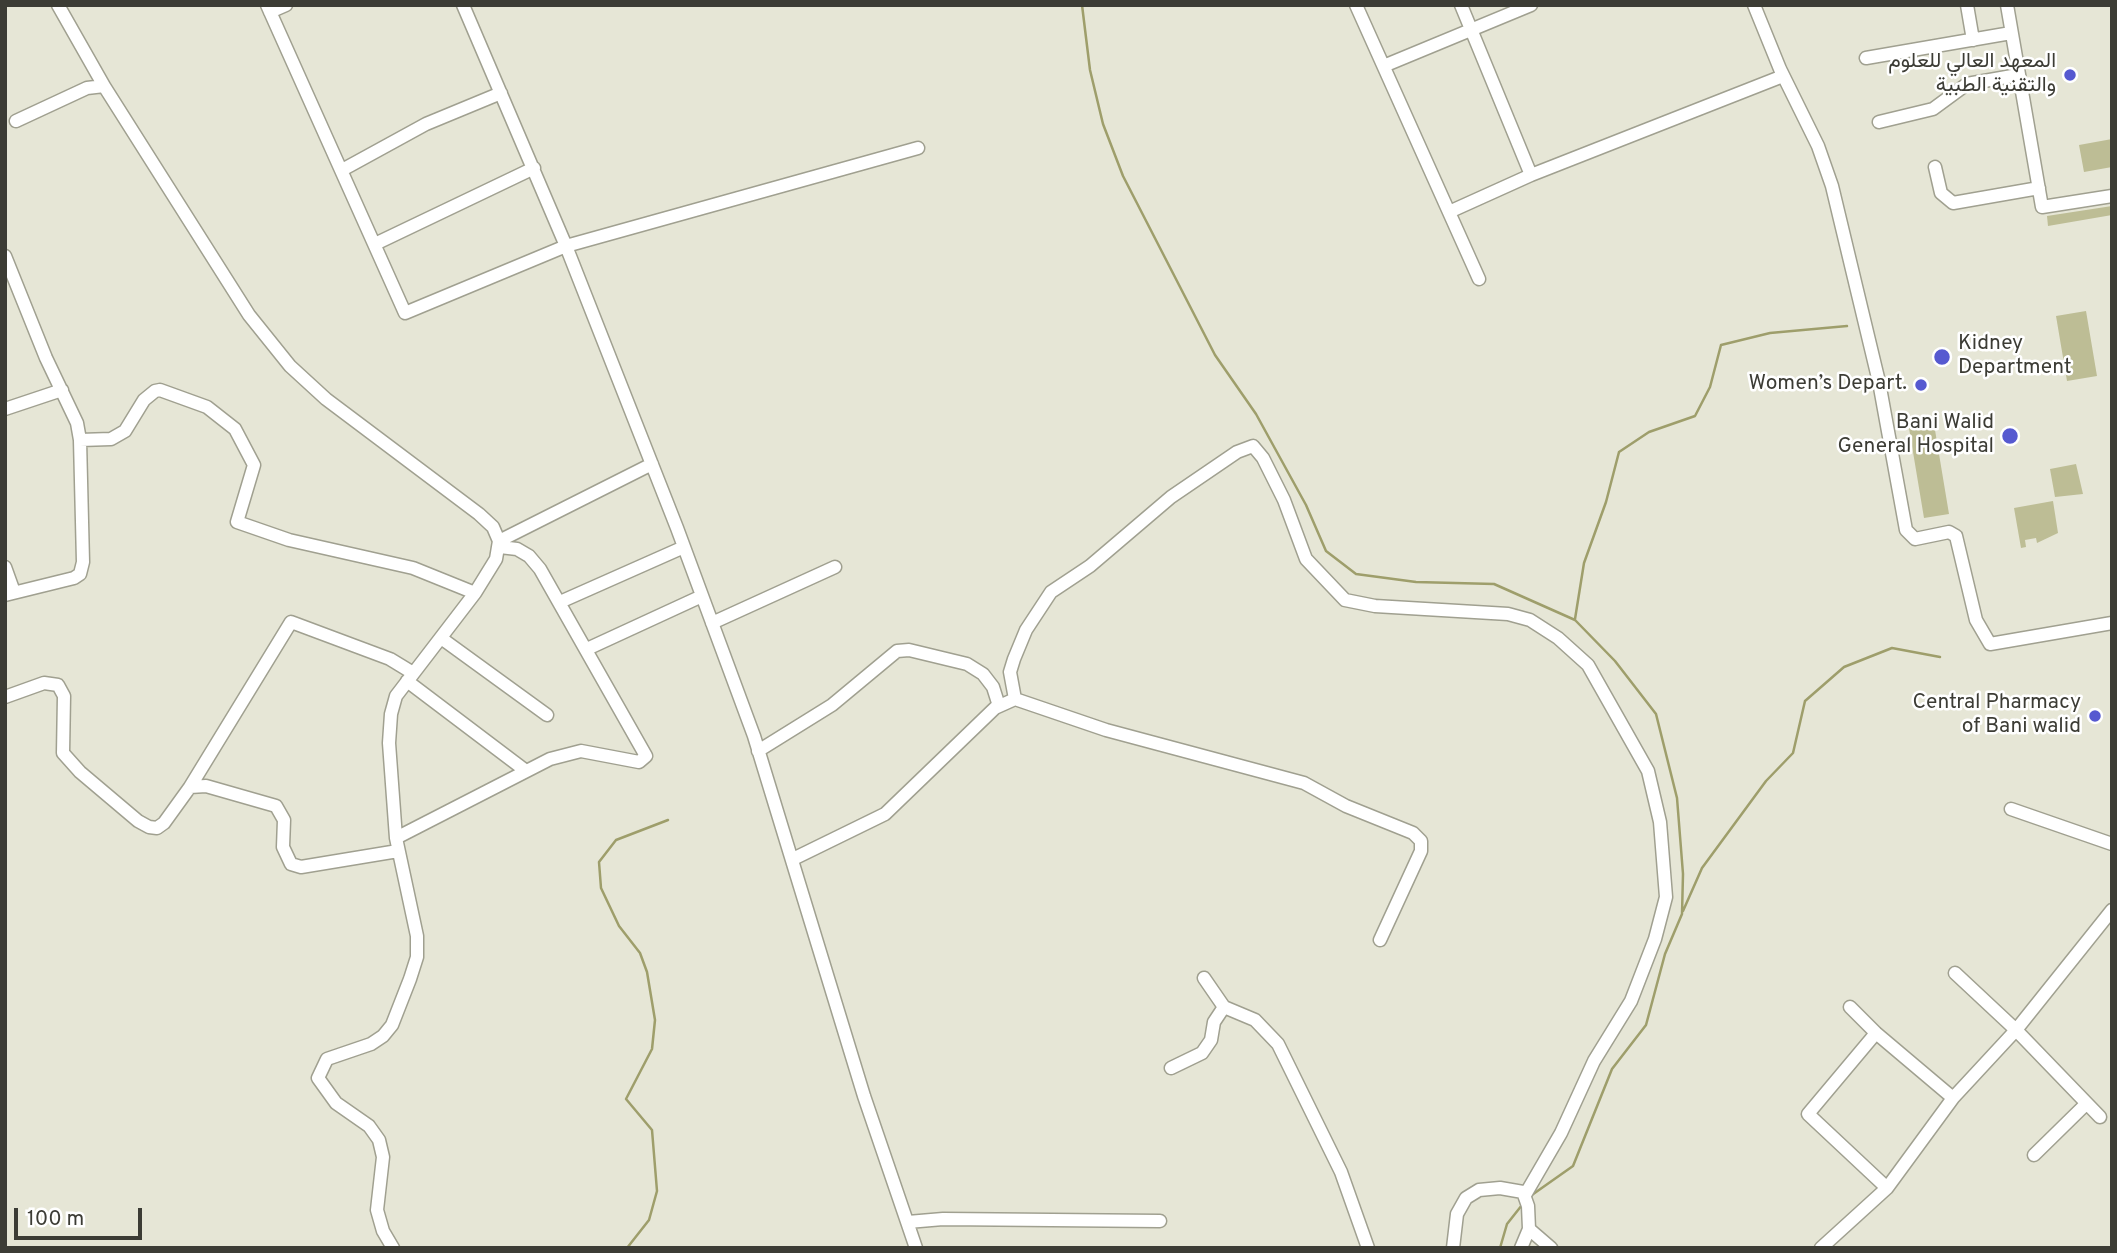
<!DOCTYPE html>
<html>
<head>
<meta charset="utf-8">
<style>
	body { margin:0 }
	#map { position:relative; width:2117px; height:1253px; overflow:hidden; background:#e6e6d6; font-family:Overpass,sans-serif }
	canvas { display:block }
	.frame { position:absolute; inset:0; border:7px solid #3c3c35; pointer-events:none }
	.scale { position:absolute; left:14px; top:1208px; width:128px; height:32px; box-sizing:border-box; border:4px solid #3c3c35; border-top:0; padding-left:9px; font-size:21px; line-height:24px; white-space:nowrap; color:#3c3c35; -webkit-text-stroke:5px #fff; paint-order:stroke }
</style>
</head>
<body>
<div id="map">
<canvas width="2117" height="1253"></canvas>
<div class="frame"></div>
<div class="scale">100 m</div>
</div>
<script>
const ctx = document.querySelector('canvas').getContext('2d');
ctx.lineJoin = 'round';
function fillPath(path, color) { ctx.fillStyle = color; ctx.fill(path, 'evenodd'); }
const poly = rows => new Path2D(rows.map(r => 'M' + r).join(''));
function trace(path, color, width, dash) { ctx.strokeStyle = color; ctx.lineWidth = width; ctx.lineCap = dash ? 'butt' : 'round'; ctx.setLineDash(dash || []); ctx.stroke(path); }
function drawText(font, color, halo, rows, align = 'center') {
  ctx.font = font + ' Overpass,Vazirmatn,sans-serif'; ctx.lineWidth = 5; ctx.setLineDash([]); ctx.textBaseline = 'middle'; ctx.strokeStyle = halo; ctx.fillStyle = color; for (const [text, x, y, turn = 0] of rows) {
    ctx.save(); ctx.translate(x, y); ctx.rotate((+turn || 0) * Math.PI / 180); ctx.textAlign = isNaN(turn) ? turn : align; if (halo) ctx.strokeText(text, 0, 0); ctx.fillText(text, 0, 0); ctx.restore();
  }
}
fillPath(poly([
	[2112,139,2112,167,2084,172,2079,145],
	[2112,206,2112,215,2048,226,2047,216],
	[2086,311,2097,376,2067,381,2056,316],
	[1933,418,1949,514,1924,518,1908,422],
	[2076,464,2083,494,2055,497,2050,469],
	[2053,501,2058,533,2037,543,2036,538,2025,540,2026,547,2021,548,2014,508]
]), '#bdbd95');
trace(poly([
	[1082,5,1090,70,1103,124,1123,176,1215,355,1256,414,1306,505,1326,551,1356,574,1416,582,1494,584,1575,620,1615,661,1656,714,1677,798,1683,874,1682,914,1665,954,1646,1025,1612,1069,1573,1166,1529,1197],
	[1575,619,1584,563,1606,502,1619,452,1649,432,1695,416,1710,387,1721,345,1770,333,1847,326],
	[1683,911,1702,868,1766,781,1793,753,1805,701,1844,667,1892,648,1940,657],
	[627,1248,649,1220,657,1191,652,1130,626,1099,652,1049,655,1020,647,972,640,953,619,926,601,888,599,862,616,840,668,820],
	[1500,1248,1507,1224,1522,1205]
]), '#9e9e6b', 2.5);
const minor = poly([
	[58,5,104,86],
	[267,5,405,313,566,246,918,148],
	[463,5,566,246,677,528,754,736,864,1096,916,1248],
	[1356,5,1479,279],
	[1754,5,1780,69,1818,146,1832,186,1879,382,1906,530,1915,539,1949,532,1956,536,1976,620,1990,644,2112,623],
	[1967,5,1973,40],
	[2007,5,2042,207,2112,196],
	[270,12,286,5],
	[1866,58,2011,33],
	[1386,65,1531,5],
	[16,121,87,88,104,86,249,315,290,366,326,399,479,514,493,527,499,541,496,559,475,593,396,696,391,714,389,743,396,838,417,936,417,957,410,979,392,1025,383,1036,371,1044,327,1059,318,1078,336,1103,369,1126,379,1140,383,1157,377,1210,383,1231,393,1248],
	[1879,122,1933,109,1967,84,2018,75],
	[1935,167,1941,193,1953,203,2039,188],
	[342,170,426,124,501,93],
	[1531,175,1783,76],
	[1449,212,1531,175,1461,5],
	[375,244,534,168],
	[5,256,46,358,77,423,80,440,83,562,80,574,74,578,5,595],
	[5,409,62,390],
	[80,440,111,439,125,431,144,400,155,391,160,390,207,407,235,429,254,465,237,522,289,540,413,568,475,593],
	[499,541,652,464],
	[5,567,14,592],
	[560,602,684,547],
	[712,623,835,567],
	[441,638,547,715],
	[587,649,702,596],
	[407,681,526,771],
	[5,697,44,683,58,685,64,696,63,753,80,772,138,821,149,827,157,828,164,823,190,787,206,786,276,806,284,820,283,847,291,864,301,867,398,851],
	[1015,699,1010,672,1014,659,1026,630,1051,592,1090,566,1171,497,1237,452,1253,446,1263,458,1284,500,1306,559,1345,600,1375,606,1508,614,1530,620,1558,638,1588,665,1648,771,1660,822,1666,897,1655,939,1631,1001,1594,1061,1561,1133,1525,1195],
	[758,751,832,705,897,651,909,650,967,664,983,674,993,687,999,706],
	[190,787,291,622,390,659,413,673],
	[2011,809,2112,844],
	[396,838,550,759,581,751,639,762,646,756,540,569,529,556,517,549,500,547],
	[793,859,885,814,995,708,1015,699,1106,730,1304,783,1346,806,1413,833,1421,841,1421,851,1380,940],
	[1955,973,2016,1030,2100,1117],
	[1204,978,1224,1007,1255,1020,1278,1044,1341,1172,1368,1248],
	[1850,1007,1876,1033,1953,1098],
	[1876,1033,1808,1114,1887,1188],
	[1171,1068,1202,1053,1211,1040,1214,1022,1224,1007],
	[2034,1155,2085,1105],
	[908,1222,943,1219,1160,1221],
	[1453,1248,1457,1214,1466,1198,1479,1190,1500,1188,1523,1192,1528,1206,1529,1229,1551,1248],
	[1521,1248,1529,1229],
	[1821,1248,1887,1188,1953,1098,2016,1030,2112,910]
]);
trace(minor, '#a0a090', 15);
trace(minor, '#fff', 12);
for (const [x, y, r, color] of [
	[2070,75,7,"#5659d0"],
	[1942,357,9,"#5659d0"],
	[1921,385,7,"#5659d0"],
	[2010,436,9,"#5659d0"],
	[2095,716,7,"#5659d0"]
]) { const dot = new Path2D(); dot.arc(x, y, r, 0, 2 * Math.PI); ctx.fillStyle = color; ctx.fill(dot); trace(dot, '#fff', 2.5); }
drawText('21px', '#3c3c35', '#fff', [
	["المعهد العالي للعلوم",2056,63],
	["والتقنية الطبية",2056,87],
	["Kidney",1958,345,"left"],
	["Department",1958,369,"left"],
	["Women’s Depart.",1907,385],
	["Bani Walid",1994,424],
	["General Hospital",1994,448],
	["Central Pharmacy",2081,704],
	["of Bani walid",2081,728]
], 'right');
</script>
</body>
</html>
